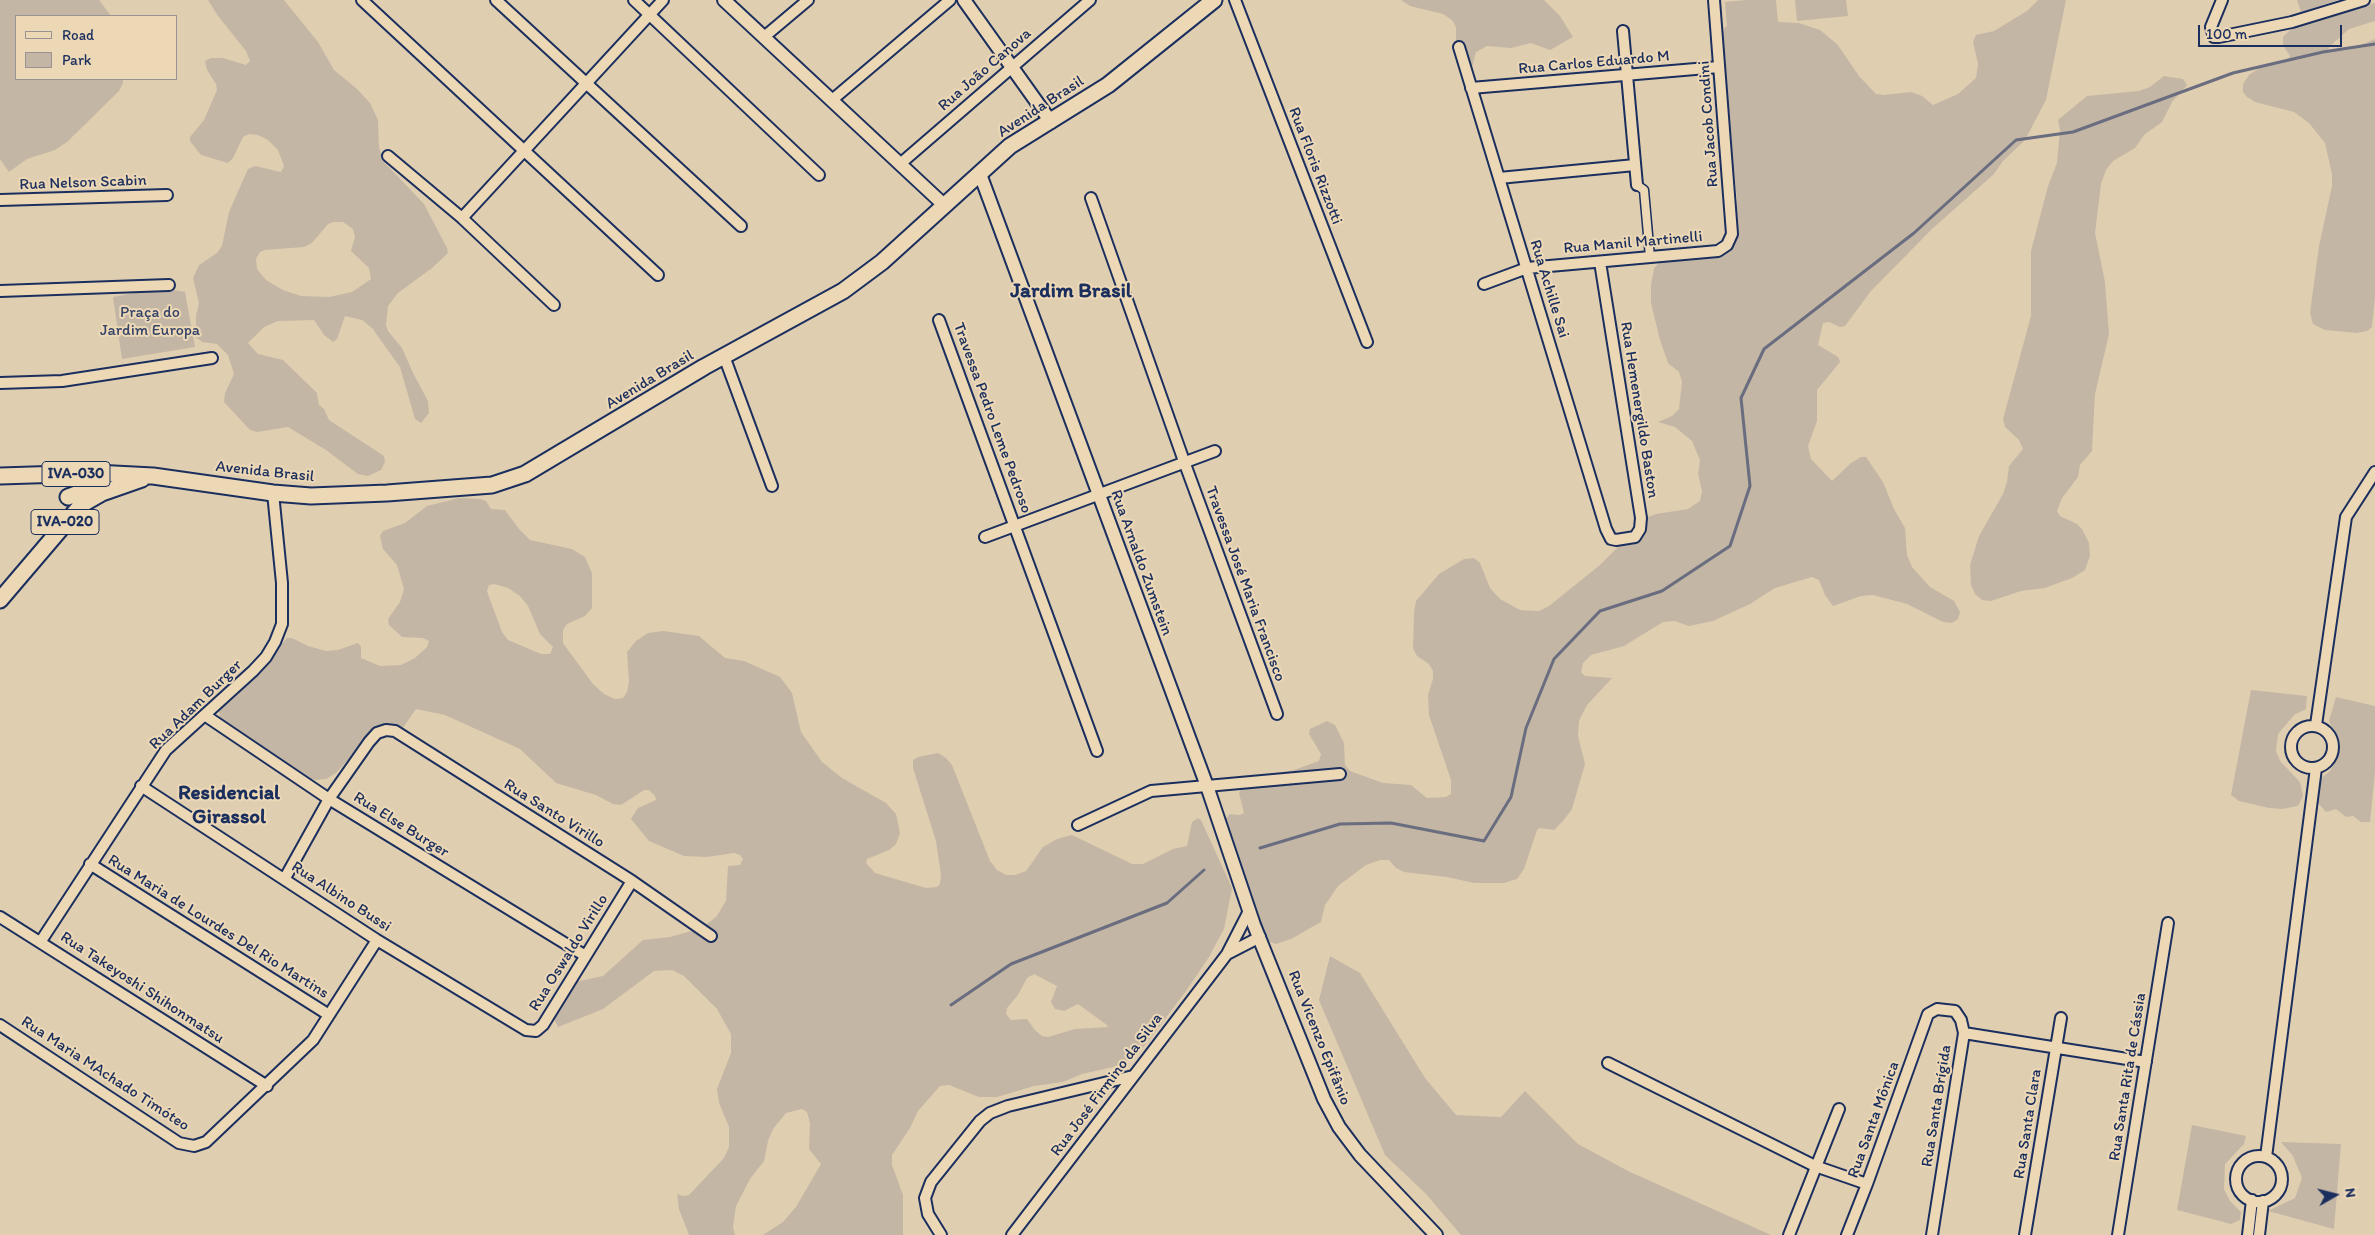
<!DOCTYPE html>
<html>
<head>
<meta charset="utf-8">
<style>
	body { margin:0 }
	#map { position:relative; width:2375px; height:1235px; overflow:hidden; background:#e0ceb1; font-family:Itim,sans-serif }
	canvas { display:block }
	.legend { position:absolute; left:15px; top:15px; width:162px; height:65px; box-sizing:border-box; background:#edd8b6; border:1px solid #999493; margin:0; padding:6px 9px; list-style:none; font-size:15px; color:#1b2f5e }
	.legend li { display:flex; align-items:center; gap:10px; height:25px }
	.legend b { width:25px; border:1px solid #999493 }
	.north { position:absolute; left:2310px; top:1170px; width:50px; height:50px; -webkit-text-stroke:4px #edd8b6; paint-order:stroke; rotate:82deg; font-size:14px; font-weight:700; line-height:20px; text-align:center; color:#1b2f5e }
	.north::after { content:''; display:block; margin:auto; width:18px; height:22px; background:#1b2f5e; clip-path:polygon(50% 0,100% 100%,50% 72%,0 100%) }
	.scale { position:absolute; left:2198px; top:25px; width:144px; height:22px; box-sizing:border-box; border:2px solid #1b2f5e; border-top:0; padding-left:6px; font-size:15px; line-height:18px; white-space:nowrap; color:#1b2f5e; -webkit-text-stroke:4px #edd8b6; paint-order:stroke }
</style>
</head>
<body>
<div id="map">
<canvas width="2375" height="1235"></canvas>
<ul class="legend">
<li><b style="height:6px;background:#edd8b6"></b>Road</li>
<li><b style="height:14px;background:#c3b6a4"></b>Park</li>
</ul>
<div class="north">N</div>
<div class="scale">100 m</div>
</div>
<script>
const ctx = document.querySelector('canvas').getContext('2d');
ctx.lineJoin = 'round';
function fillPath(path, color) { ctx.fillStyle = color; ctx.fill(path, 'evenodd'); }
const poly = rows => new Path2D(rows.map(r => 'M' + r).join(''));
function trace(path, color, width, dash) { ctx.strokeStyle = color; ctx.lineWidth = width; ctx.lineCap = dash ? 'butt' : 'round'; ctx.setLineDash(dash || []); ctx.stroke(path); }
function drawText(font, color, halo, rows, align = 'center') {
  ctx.font = font + ' Itim,sans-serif'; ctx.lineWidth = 4; ctx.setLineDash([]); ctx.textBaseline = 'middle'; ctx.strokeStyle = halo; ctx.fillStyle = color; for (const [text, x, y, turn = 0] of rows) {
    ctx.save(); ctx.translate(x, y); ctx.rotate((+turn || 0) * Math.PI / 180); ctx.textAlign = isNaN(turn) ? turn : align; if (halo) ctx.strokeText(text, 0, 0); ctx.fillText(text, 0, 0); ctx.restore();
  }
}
fillPath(poly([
	[0,0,99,0,111,16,16,16,16,79,123,79,123,83,119,91,67,142,55,150,27,159,9,172,0,159],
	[208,0,284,0,318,42,334,70,357,89,370,103,378,120,379,147,383,161,424,204,447,248,448,253,432,268,398,293,388,306,386,325,388,331,402,348,413,373,428,401,429,413,421,423,415,419,400,367,372,328,362,320,345,316,337,339,333,342,324,335,314,320,278,321,264,327,248,343,258,354,283,360,317,393,319,405,324,409,329,420,384,456,385,462,381,470,368,476,358,474,326,450,288,427,257,432,250,430,224,402,225,393,234,374,228,355,217,344,202,342,196,337,196,316,199,303,193,278,199,265,217,253,222,246,229,212,248,169,255,166,281,172,284,166,278,150,268,140,258,135,249,134,243,137,233,158,228,163,201,155,190,141,190,137,204,120,217,90,216,84,207,70,205,61,211,58,223,58,246,65,250,61,246,51,218,16],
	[334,222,343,222,353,229,355,237,351,251,369,268,371,279,352,292,329,297,301,296,283,290,266,280,257,269,256,259,260,252,265,250,304,247,312,243,328,224],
	[1401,0,1544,0,1560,16,1573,37,1550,50,1531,43,1511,48,1487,46,1476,52,1472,67,1467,69,1456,41,1456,27,1452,20,1443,14,1410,6],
	[1746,0,1776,0,1778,22,1799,23,1820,30,1837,44,1859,76,1876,94,1884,95,1911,92,1922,96,1933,105,1958,94,1976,78,1978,64,1973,42,1976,35,1994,31,2027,11,2038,0,2066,0,2046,100,2025,140,2003,161,1994,174,1932,229,1871,291,1845,326,1840,327,1829,322,1823,323,1818,345,1838,357,1840,362,1817,390,1817,421,1808,446,1811,459,1832,481,1851,463,1861,457,1866,457,1883,482,1894,509,1905,528,1907,555,1912,567,1930,587,1954,601,1960,612,1958,619,1952,623,1943,622,1907,604,1873,595,1861,596,1833,606,1825,595,1819,580,1812,577,1775,588,1750,604,1713,621,1689,626,1674,621,1663,622,1624,646,1591,655,1583,663,1581,672,1585,676,1612,678,1587,705,1579,721,1578,736,1585,764,1572,809,1563,821,1554,830,1540,828,1537,830,1524,869,1517,879,1504,883,1474,883,1447,877,1404,872,1396,868,1389,860,1380,860,1366,865,1338,886,1325,905,1321,922,1291,939,1276,944,1270,942,1262,935,1250,906,1241,864,1224,825,1224,820,1230,814,1240,815,1244,813,1239,793,1243,786,1268,775,1294,770,1319,761,1321,754,1309,734,1310,729,1327,721,1335,725,1344,743,1345,765,1350,771,1383,783,1411,785,1427,798,1446,797,1451,794,1451,780,1429,715,1428,695,1433,679,1433,671,1429,664,1417,656,1413,648,1414,612,1416,601,1439,574,1464,559,1474,558,1480,563,1490,588,1500,599,1520,610,1539,611,1549,606,1600,565,1648,517,1656,514,1688,509,1700,501,1702,491,1698,474,1700,460,1692,441,1675,427,1658,422,1672,416,1679,409,1682,382,1679,372,1668,363,1660,340,1651,303,1651,285,1654,268,1661,261,1723,251,1735,238,1737,198,1730,139,1725,56,1722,36,1724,28,1727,26,1725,2],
	[1795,0,1846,0,1848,16,1797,21],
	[2297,0,2338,0,2301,12],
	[2375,3,2375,21,2349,29,2329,47,2328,51,2349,50,2375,39,2375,296,2372,327,2367,331,2357,333,2325,330,2313,324,2310,313,2319,246,2332,186,2332,174,2325,143,2309,123,2294,112,2255,102,2247,97,2243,92,2243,84,2249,75,2264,65,2288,60,2290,56,2283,45,2283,37,2291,29,2313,18],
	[2164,76,2183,79,2187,85,2172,102,2162,122,2144,135,2135,148,2113,161,2106,170,2101,184,2095,233,2105,282,2109,334,2095,394,2092,451,2080,465,2078,477,2062,498,2057,511,2060,516,2077,524,2082,529,2089,543,2090,556,2085,570,2072,578,2045,588,2021,591,1991,601,1982,600,1975,594,1971,585,1970,565,1979,536,2003,494,2007,482,2009,466,2023,449,2019,440,2005,427,2003,419,2031,316,2031,251,2048,186,2057,163,2060,130,2058,120,2087,96,2139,91,2150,87],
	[161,288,185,292,195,347,122,359,113,297],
	[459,498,480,499,486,501,491,509,505,510,519,529,530,540,572,549,585,557,592,573,592,608,585,616,567,624,563,630,563,643,593,684,604,694,615,699,623,698,627,692,629,682,627,652,636,641,648,633,663,631,699,636,725,658,744,661,780,677,792,693,801,732,822,762,842,778,886,803,896,814,900,833,896,844,889,850,867,859,866,863,875,873,926,888,937,887,940,884,941,875,936,841,913,768,913,760,918,757,938,753,946,758,952,765,990,861,997,870,1006,875,1015,875,1026,871,1043,847,1057,839,1072,835,1132,864,1143,864,1173,849,1187,846,1192,822,1198,818,1201,820,1232,888,1224,929,1209,957,1186,991,1145,1045,1126,1062,1113,1067,1082,1074,1063,1082,1034,1086,997,1097,979,1097,949,1085,940,1086,918,1111,910,1128,892,1155,892,1165,903,1195,903,1235,763,1235,783,1222,796,1207,821,1164,809,1149,810,1123,807,1112,802,1109,786,1113,773,1129,768,1141,764,1161,750,1179,736,1206,733,1227,735,1235,689,1235,679,1209,677,1194,683,1196,689,1195,724,1158,729,1147,729,1127,719,1103,717,1089,731,1053,731,1034,717,1009,684,976,672,970,654,971,603,1009,558,1027,553,1017,575,982,603,976,643,940,670,937,702,928,716,917,726,901,728,866,740,865,743,859,740,855,734,853,707,857,684,856,649,841,631,819,638,808,656,800,655,796,649,790,644,790,621,805,613,804,596,795,556,783,520,749,445,715,416,709,402,729,390,725,376,728,336,773,326,779,315,780,293,774,221,722,218,707,259,669,287,638,292,638,308,646,326,651,338,650,358,643,361,647,361,658,380,666,401,665,415,658,427,647,429,641,423,638,402,637,389,625,388,619,400,602,404,589,397,565,383,549,380,536,383,531,405,523,427,506],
	[494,584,508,588,520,596,528,606,540,634,553,647,550,654,541,654,508,640,502,632,489,597,487,591,489,585],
	[1034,974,1057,986,1051,1002,1055,1009,1064,1011,1078,1004,1107,1025,1108,1027,1075,1029,1048,1037,1042,1036,1035,1030,1027,1019,1011,1020,1006,1014,1007,1008,1018,995,1027,978],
	[2251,690,2307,696,2306,709,2294,715,2278,734,2276,751,2280,761,2300,782,2303,796,2298,806,2282,809,2269,808,2239,801,2231,795],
	[2336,697,2375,706,2375,772,2370,822,2361,822,2353,816,2346,817,2336,809,2326,812,2317,802,2320,779,2330,771,2336,759,2339,742,2329,721],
	[1330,956,1360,973,1425,1078,1456,1115,1501,1117,1525,1091,1578,1144,1628,1171,1771,1235,1461,1235,1426,1194,1385,1155,1319,1000],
	[2192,1125,2246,1136,2244,1144,2225,1164,2224,1189,2230,1201,2241,1212,2240,1220,2231,1224,2177,1210],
	[2281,1142,2341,1144,2334,1229,2268,1211,2295,1198,2302,1178,2293,1156]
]), '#c3b6a4');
trace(poly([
	[1260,848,1340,824,1391,823,1484,841,1511,797,1526,728,1554,659,1600,611,1662,591,1730,546,1750,486,1741,398,1764,349,1914,233,2016,140,2073,132,2233,73,2323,52,2375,44],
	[951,1005,1011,964,1167,903,1204,870]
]), '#696d7f', 3);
const pedestrian = poly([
	[1637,185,1644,190,1650,257]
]);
const minor = poly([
	[362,0,658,275],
	[496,0,741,226],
	[634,0,819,175],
	[1235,0,1367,342],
	[2222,0,2211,27,2214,37,2219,37,2292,22,2364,0],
	[1623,31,1637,185],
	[764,37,808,0],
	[1459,47,1606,529,1611,539,1616,540,1635,537,1640,529,1641,518,1600,262],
	[1471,88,1719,67],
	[832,100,950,0],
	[388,156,462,218,554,305],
	[900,164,1090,0],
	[1499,178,1635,165],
	[1091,198,1185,464,1277,714],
	[0,200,167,195],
	[462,218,663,0],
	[1484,284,1527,268,1718,251,1727,245,1732,234,1714,0],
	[0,291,169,285],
	[939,320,1097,751],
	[724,356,772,486],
	[0,383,62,381,212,358],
	[985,537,1215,451],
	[206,716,329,799,584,955],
	[2316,725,2346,517,2375,472],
	'2291 747a21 21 0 1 1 42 0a21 21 0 1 1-42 0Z',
	[141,786,377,940,526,1030,536,1031,543,1025,632,881],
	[1078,825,1151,791,1340,774],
	[90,864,329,1015],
	[285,878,329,799,369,742,377,733,386,730,395,731,632,881,711,936],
	[0,917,267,1086],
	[41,941,166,750,253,671,266,657,275,642,282,624,282,583,273,493],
	[1227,954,1260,937],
	[0,1025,179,1143,194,1146,206,1142,313,1040,377,940],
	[1964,1033,2146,1062],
	[1608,1063,1815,1166,1867,1184],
	'2236 1179a23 23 0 1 1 46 0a23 23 0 1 1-46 0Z',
	[2266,1157,2316,768],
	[941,1235,928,1214,925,1198,931,1182,980,1121,990,1113,1008,1106,1133,1076],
	[1012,1235,1227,954,1249,911],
	[1789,1235,1839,1109],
	[1847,1235,1867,1184,1928,1014,1937,1009,1955,1011,1961,1020,1964,1033,1932,1235],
	[2025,1235,2061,1018],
	[2118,1235,2168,923],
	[2248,1235,2252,1200],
	[2259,1235,2263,1201]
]);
const tertiary = poly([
	[724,0,944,205],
	[964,0,1051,122],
	[980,174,1207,786,1254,925,1324,1099,1339,1127,1360,1155,1436,1235]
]);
const primary = poly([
	[0,476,95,473,153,476,273,493,311,496,387,493,492,485,525,474,704,367,843,291,882,262,1010,146,1108,85,1214,0],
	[68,497,100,485],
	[0,600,81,505,102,493,142,479]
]);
trace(pedestrian, '#1b2f5e', 11);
trace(minor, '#1b2f5e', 14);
trace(tertiary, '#1b2f5e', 16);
trace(primary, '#1b2f5e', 19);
trace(pedestrian, '#edd8b6', 8);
trace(minor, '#edd8b6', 10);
trace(tertiary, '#edd8b6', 12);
trace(primary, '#edd8b6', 15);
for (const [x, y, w] of [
	[76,474,68],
	[65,522,68]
]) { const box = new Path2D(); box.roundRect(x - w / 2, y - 12.5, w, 25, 4); ctx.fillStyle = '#edd8b6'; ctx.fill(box); trace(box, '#1b2f5e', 1); }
drawText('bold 15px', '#1b2f5e', null, [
	["IVA-030",76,474],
	["IVA-020",65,522]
]);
drawText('16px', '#1b2f5e', '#edd8b6', [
	["Rua Carlos Eduardo M",1594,63,-5],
	["Rua João Canova",985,70,-41],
	["Avenida Brasil",1041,107,-33],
	["Rua Jacob Condini",1709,124,-94],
	["Rua Floris Rizzotti",1315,166,69],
	["Rua Nelson Scabin",83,183,-2],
	["Rua Manil Martinelli",1633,243,-5],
	["Rua Achille Sai",1549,289,73],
	["Avenida Brasil",650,380,-31],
	["Rua Hemenergildo Baston",1639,410,81],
	["Travessa Pedro Leme Pedroso",992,418,70],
	["Avenida Brasil",265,472,6],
	["Rua Arnaldo Zumstein",1141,563,70],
	["Travessa José Maria Francisco",1245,584,70],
	["Rua Adam Burger",196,705,-44],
	["Rua Santo Virillo",554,814,32],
	["Rua Else Burger",401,825,32],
	["Rua Albino Bussi",341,897,33],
	["Rua Maria de Lourdes Del Rio Martins",218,927,32],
	["Rua Oswaldo Virillo",569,953,-58],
	["Rua Takeyoshi Shihonmatsu",142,988,33],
	["Rua Vicenzo Epifânio",1319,1038,68],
	["Rua Maria MAchado Timóteo",105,1074,33],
	["Rua Santa Rita de Cássia",2128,1077,-81],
	["Rua José Firmino da Silva",1107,1085,-53],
	["Rua Santa Brígida",1937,1106,-81],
	["Rua Santa Mônica",1874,1120,-70],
	["Rua Santa Clara",2028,1124,-81]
]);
drawText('16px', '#344368', '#edd8b6', [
	["Praça do",150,313],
	["Jardim Europa",150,331]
]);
drawText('bold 21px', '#1b2f5e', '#edd8b6', [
	["Jardim Brasil",1071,292],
	["Residencial",229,794],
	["Girassol",229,818]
]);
</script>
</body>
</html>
